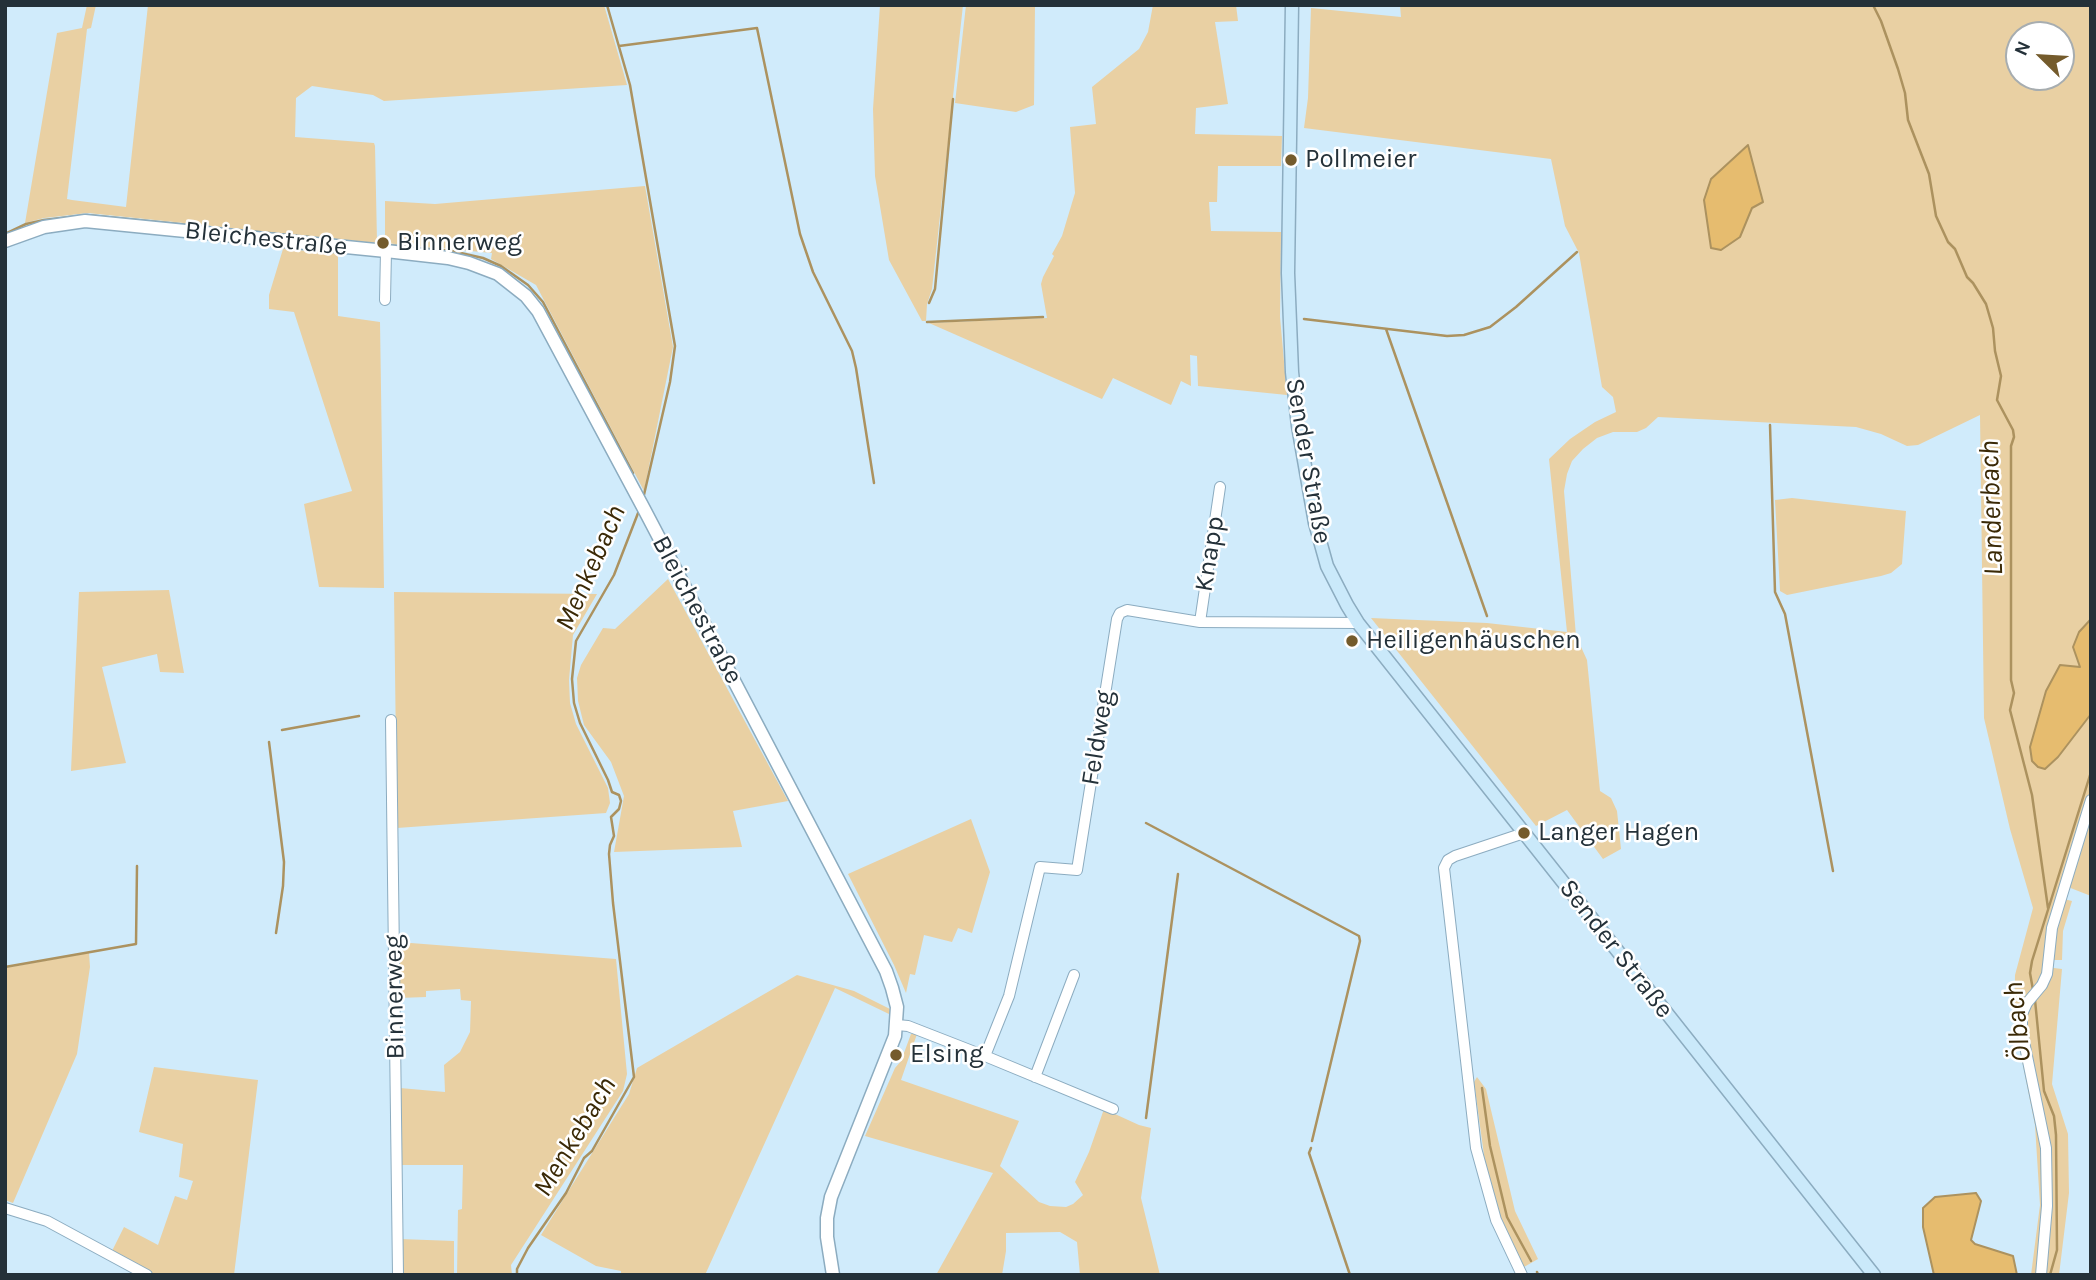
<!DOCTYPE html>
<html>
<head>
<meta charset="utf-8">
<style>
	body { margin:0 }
	#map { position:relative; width:2096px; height:1280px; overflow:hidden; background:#d0ebfb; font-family:Karla,sans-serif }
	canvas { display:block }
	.frame { position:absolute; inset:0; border:7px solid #243139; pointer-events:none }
	.north { position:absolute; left:2005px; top:21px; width:70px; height:70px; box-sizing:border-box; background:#fff; border:2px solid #a7adb0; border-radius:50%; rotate:294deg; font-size:19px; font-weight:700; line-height:28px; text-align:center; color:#243139 }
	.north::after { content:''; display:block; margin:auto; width:24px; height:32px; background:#745b2c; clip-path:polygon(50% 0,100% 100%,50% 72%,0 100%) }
</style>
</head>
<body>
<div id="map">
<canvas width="2096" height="1280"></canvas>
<div class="frame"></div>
<div class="north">N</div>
</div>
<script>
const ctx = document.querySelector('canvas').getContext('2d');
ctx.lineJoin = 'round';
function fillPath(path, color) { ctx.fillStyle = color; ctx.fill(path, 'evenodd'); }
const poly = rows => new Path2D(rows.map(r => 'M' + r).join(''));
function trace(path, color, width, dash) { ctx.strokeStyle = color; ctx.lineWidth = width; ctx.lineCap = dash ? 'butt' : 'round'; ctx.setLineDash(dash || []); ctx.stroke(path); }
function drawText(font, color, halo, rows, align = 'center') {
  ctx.font = font + ' Karla,sans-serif'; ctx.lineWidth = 5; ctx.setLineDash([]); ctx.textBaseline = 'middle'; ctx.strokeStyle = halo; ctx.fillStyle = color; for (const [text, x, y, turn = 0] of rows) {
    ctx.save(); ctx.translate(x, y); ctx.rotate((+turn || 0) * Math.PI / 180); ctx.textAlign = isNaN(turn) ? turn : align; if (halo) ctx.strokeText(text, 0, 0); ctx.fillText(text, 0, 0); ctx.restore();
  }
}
fillPath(poly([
	[87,5,96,5,91,28,87,29,67,199,72,200,126,207,148,5,604,5,627,85,384,101,373,95,312,86,296,98,295,137,374,143,375,146,377,241,375,243,88,213,44,218,25,223,57,33,82,28],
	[880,5,963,5,932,289,927,304,926,321,922,321,889,260,875,176,873,109],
	[966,5,1035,5,1034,105,1016,112,955,103],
	[1153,5,1236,5,1238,21,1215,22,1228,104,1196,108,1195,134,1282,136,1281,166,1218,166,1217,202,1209,202,1211,231,1281,232,1280,317,1287,395,1198,386,1197,356,1190,355,1191,386,1181,381,1171,405,1113,378,1102,399,929,323,1047,318,1041,284,1043,277,1054,256,1052,254,1062,236,1075,193,1070,127,1096,124,1092,87,1139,49,1148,32],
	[1400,5,2091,5,2091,619,2079,632,2073,647,2080,667,2076,667,2034,737,2030,747,2058,757,2091,714,2091,792,2048,929,2046,967,2062,969,2052,1084,2068,1134,2069,1193,2059,1275,2031,1275,2040,1205,2035,1125,2014,1021,2015,975,2033,908,2010,829,1984,718,1980,415,1918,445,1907,446,1881,434,1856,427,1658,417,1646,428,1637,432,1613,432,1597,438,1583,449,1572,461,1567,474,1564,491,1576,636,1587,660,1600,791,1611,798,1617,811,1621,849,1603,859,1567,810,1536,826,1371,618,1487,623,1567,632,1549,459,1570,439,1595,422,1616,412,1613,397,1602,387,1579,253,1565,226,1551,159,1304,128,1308,98,1311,8,1401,17],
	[2019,35,2061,35,2061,77,2019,77],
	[645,186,673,347,644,491,536,285,491,259,492,253,385,243,385,201,435,204],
	[283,249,338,253,338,316,380,322,384,588,319,587,304,504,352,491,294,312,269,309,269,295],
	[1792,498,1906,511,1902,564,1891,573,1881,576,1787,595,1780,591,1775,500],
	[668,579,788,801,733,811,742,847,614,852,624,796,611,762,584,725,578,701,577,678,581,665,603,628,615,629],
	[169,590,184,673,160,672,157,654,102,667,126,763,71,771,79,592],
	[394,592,597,594,573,635,569,680,570,703,576,724,608,788,610,803,606,813,397,828],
	[2091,815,2091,896,2068,887],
	[971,819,990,872,972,933,958,928,952,942,924,935,915,975,910,974,906,993,894,965,848,874],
	[2064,899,2072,901,2063,931,2062,960,2054,960,2055,929],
	[398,942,616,959,627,1074,623,1091,511,1265,512,1275,457,1275,458,1210,462,1209,463,1165,400,1165,400,1088,445,1092,444,1065,460,1052,470,1032,471,1001,461,1000,460,989,426,991,426,997,399,998],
	[89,953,90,967,77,1054,13,1203,5,1200,5,968],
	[797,975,854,991,890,1009,889,1014,835,988,705,1275,621,1275,621,1271,596,1266,541,1235,629,1094,637,1068],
	[911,1034,917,1034,901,1080,1019,1121,1000,1166,1039,1202,1050,1206,1066,1207,1073,1204,1083,1195,1075,1182,1089,1152,1104,1109,1139,1125,1151,1128,1141,1198,1160,1275,1080,1275,1077,1242,1060,1232,1006,1233,1006,1251,1002,1275,936,1275,993,1173,865,1136,895,1068,901,1061],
	[154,1067,258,1080,234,1275,155,1275,112,1251,124,1227,158,1245,175,1196,187,1200,193,1181,179,1177,183,1144,139,1132],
	[1477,1077,1486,1089,1515,1211,1538,1259,1524,1267,1506,1233,1487,1177,1474,1082],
	[400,1239,454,1241,454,1275,400,1275]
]), '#e9d0a3');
const water = poly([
	[1748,145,1763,202,1752,208,1740,237,1721,250,1711,248,1704,200,1711,179,1748,145],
	[2091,619,2091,714,2058,757,2045,769,2038,767,2032,761,2030,747,2046,691,2060,665,2080,667,2073,647,2079,632,2091,619],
	[1976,1193,1981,1201,1971,1240,1975,1244,2013,1256,2017,1275,1934,1275,1923,1227,1923,1208,1935,1197,1976,1193]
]);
fillPath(water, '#e6bc6f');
trace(water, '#ac925f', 2);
trace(poly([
	[607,5,630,85,675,346,670,382,643,499],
	[1873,5,1881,21,1898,69,1905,93,1908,120,1929,174,1936,216,1948,242,1955,249,1967,277,1973,283,1986,304,1993,328,1995,351,2001,376,1997,400,2013,430,2014,437,2011,446,2011,680,2014,693,2010,710,2032,795,2048,908],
	[619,46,757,28,800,234,813,272,852,351,856,368,874,483],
	[5,234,26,224,44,220,87,215,309,237],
	[221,241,337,252],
	[387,245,452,251,483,258,501,266,528,285,543,302,633,473],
	[929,303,935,289,953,99],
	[1304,319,1447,336,1464,335,1490,327,1516,307,1577,252],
	[927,322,1043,317],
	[1386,329,1487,616],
	[1770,425,1775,592,1785,614,1833,871],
	[282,730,359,716],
	[269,742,284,862,283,886,276,933],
	[1146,823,1359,936,1360,941,1312,1141],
	[5,967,136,944,137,866],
	[2033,990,2030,973,2032,961,2091,772],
	[2035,1000,2044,1091,2054,1116,2056,1135,2057,1250,2050,1275],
	[1482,1088,1490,1146,1507,1217,1531,1261],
	[1146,1118,1178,874],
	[1311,1148,1309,1153,1350,1275],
	[1537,1272,1538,1275],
	[517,1275,517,1269,528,1248,566,1193,584,1158,592,1151,634,1077,613,903,609,854,610,845,614,836,611,817,619,809,621,801,619,795,612,792,608,780,580,723,574,703,572,679,576,641,614,575,640,508]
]), '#ac925f', 2.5);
const minor = poly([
	[385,300,386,251],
	[1200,622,1220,487],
	[391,720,398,1275],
	[897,1025,908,1026,985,1056,1113,1109],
	[985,1056,1009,996,1040,867,1077,870,1117,619,1120,613,1127,610,1200,622,1358,623],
	[1035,1077,1074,975],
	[5,1208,47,1221,147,1275],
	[1522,1275,1496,1220,1476,1148,1444,868,1448,860,1455,856,1524,833],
	[2041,1275,2047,1206,2046,1148,2022,1032,2022,1014,2027,1003,2042,985,2047,974,2052,928,2091,800]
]);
const tertiary = poly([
	[5,241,44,227,85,221,386,251,448,258,469,263,498,274,526,296,538,311,644,509,886,971,892,988,897,1007,895,1036,831,1197,827,1218,827,1237,833,1275]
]);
const secondary = poly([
	[1292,5,1288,273,1292,372,1298,426,1315,523,1327,566,1347,605,1358,623,1874,1275]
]);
trace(minor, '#8cacc0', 12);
trace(tertiary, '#8cacc0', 15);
trace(secondary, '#8cacc0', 15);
trace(minor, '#fff', 10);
trace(tertiary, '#fff', 12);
trace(secondary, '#cae9fa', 12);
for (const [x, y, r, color] of [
	[1291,160,7,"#745b2c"],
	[383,243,7,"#745b2c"],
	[1352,641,7,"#745b2c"],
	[1524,833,7,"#745b2c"],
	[896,1055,7,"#745b2c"]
]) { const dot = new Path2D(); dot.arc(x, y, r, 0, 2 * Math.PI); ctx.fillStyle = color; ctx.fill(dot); trace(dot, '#fff', 2.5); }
drawText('26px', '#243139', '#fff', [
	["Pollmeier",1305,160],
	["Binnerweg",397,243],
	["Heiligenhäuschen",1366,641],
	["Langer Hagen",1538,833],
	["Elsing",910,1055]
], 'left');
drawText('26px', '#243139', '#fff', [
	["Bleichestraße",266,239,6],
	["Sender Straße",1308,461,80],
	["Knapp",1210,554,-81],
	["Bleichestraße",697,610,62],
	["Feldweg",1098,738,-81],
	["Sender Straße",1616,949,52],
	["Binnerweg",395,997,-91]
]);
drawText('italic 28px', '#3a2906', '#fff', [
	["Landerbach",1992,508,-92],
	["Menkebach",591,568,-66],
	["Ölbach",2018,1022,-96],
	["Menkebach",575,1137,-59]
]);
</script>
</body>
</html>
